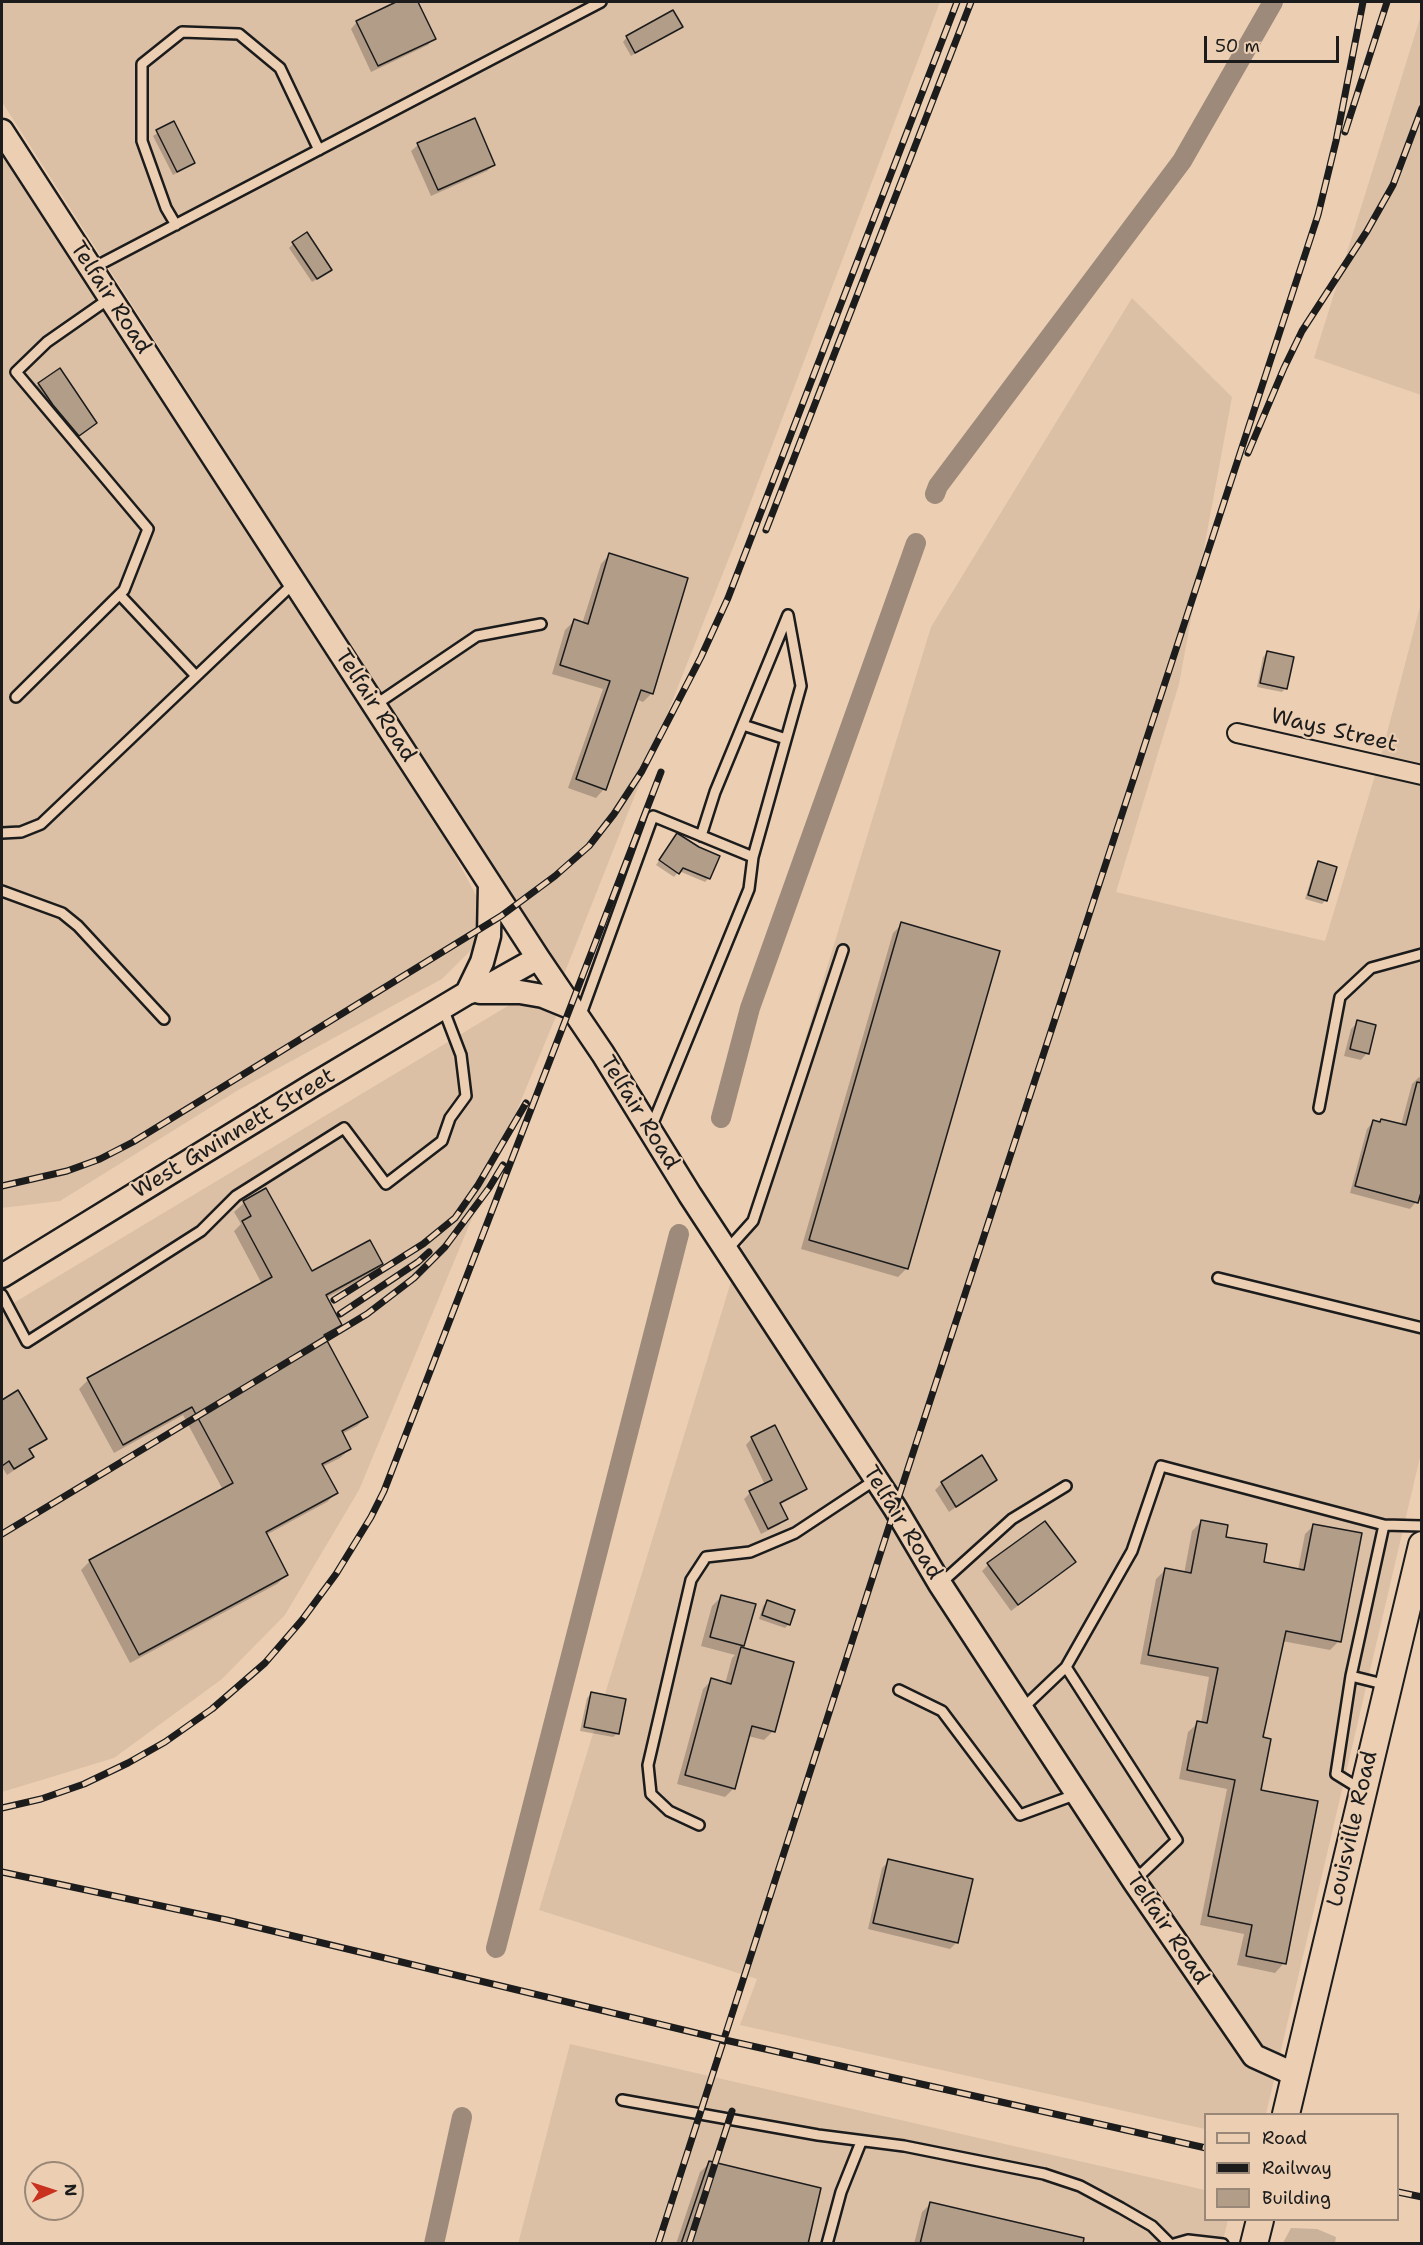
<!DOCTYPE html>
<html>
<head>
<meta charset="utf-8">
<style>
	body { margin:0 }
	#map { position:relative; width:1423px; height:2245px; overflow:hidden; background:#eccfb3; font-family:"Shantell Sans",sans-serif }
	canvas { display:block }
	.frame { position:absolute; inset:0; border:3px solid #1c1c1c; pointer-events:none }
	.legend { position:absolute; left:1204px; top:2113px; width:195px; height:108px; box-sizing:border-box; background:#eccfb3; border:2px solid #998777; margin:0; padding:8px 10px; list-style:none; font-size:18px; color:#1c1c1c }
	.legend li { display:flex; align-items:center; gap:12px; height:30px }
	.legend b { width:30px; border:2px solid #998777 }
	.north { position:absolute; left:24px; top:2161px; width:60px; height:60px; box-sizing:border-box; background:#eccfb3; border:2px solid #998777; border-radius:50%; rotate:87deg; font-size:16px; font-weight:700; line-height:24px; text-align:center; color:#1c1c1c }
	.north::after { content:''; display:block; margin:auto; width:21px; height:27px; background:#c8321e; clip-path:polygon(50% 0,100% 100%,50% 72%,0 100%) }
	.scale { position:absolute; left:1204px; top:36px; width:135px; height:27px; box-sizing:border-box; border:3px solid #1c1c1c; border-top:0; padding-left:8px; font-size:18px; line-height:21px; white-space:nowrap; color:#1c1c1c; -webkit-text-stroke:4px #eccfb3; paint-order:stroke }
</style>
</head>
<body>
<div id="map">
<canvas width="1423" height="2245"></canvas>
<div class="frame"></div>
<ul class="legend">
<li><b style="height:8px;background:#eccfb3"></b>Road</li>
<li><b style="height:8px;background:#1c1c1c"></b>Railway</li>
<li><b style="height:16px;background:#b29d89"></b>Building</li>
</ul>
<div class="north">N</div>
<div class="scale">50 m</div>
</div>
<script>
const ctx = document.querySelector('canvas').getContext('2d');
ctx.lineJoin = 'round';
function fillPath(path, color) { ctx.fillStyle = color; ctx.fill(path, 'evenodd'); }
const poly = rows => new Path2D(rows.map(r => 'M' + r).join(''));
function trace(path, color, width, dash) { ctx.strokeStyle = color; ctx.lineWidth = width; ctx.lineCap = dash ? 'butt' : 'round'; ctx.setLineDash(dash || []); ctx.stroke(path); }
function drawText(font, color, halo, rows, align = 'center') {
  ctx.font = font + ' "Shantell Sans",sans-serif'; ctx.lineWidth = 4.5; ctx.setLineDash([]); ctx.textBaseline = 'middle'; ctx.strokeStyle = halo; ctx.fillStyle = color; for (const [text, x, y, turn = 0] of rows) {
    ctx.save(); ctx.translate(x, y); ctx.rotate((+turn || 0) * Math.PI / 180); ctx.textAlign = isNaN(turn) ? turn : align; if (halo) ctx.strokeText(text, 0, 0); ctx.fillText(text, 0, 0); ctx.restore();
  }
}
fillPath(poly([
	[2,2,940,2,740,530,563,977,2,102],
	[1421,15,1422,395,1421,395,1314,358],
	[2,156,452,850,478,899,476,945,442,979,240,1089,60,1201,2,1208],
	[1132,298,1232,397,1179,684,1116,892,1325,941,1382,752,1421,603,1421,1453,1266,2114,1206,2114,1205,2129,740,2025,757,1979,539,1910,931,627],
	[521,998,557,1014,359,1490,285,1615,222,1679,114,1758,2,1792,2,1310],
	[570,2044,1205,2190,1206,2220,1228,2220,1222,2244,518,2244]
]), '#dbc0a6');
fillPath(poly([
	[1291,2228,1317,2229,1336,2237,1335,2243,1283,2243]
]), '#cab19a');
fillPath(poly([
	[399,2,417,2,434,38,428,45,371,72,351,29,357,22],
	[681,26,631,56,623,42,627,37],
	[173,123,193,163,173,175,153,136],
	[418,145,493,165,487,171,431,196,411,151],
	[293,244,326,274,312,282,289,248],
	[39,384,95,423,71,441,32,390],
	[609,555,652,693,643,702,636,699,604,789,596,798,568,788,603,689,552,674,565,630,574,621,582,624,601,564],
	[1267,653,1286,688,1282,692,1257,687,1263,657],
	[673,839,709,878,705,882,679,871,674,877,656,865],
	[1319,863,1326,900,1322,904,1305,899,1315,867],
	[902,924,907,1268,898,1277,801,1249,893,933],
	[1358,1022,1367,1053,1361,1060,1344,1056,1351,1029],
	[1419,1077,1422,1078,1422,1196,1418,1196,1416,1202,1410,1209,1350,1193,1367,1129,1373,1122,1401,1125,1412,1084],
	[266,1190,311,1273,381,1264,372,1273,326,1298,340,1324,324,1337,366,1417,357,1426,342,1434,350,1449,340,1458,322,1467,336,1493,327,1502,266,1535,287,1575,277,1584,130,1663,81,1570,90,1561,223,1490,183,1415,114,1453,79,1389,88,1380,262,1284,234,1231,241,1224,234,1212,244,1203],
	[18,1392,45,1438,28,1451,32,1457,25,1463,7,1475,2,1467,2,1401],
	[752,1438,805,1489,798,1495,779,1505,786,1518,779,1525,761,1534,744,1499,750,1493,765,1485,746,1445],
	[981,1457,995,1480,949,1512,935,1490,942,1483],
	[1201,1522,1262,1563,1298,1570,1305,1534,1314,1525,1339,1641,1330,1650,1282,1641,1261,1738,1259,1791,1284,1963,1275,1973,1237,1965,1244,1934,1200,1925,1227,1789,1179,1779,1188,1732,1198,1723,1201,1723,1209,1677,1140,1664,1156,1579,1165,1570,1184,1574,1192,1531],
	[1074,1562,1011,1611,982,1571,988,1565],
	[721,1597,743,1646,740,1648,792,1663,773,1731,764,1740,748,1736,734,1788,725,1797,677,1784,703,1689,712,1680,725,1684,732,1658,735,1655,701,1646,712,1606],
	[767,1602,789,1624,785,1628,759,1619,763,1606],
	[591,1694,618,1733,613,1737,580,1731,587,1698],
	[889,1861,957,1942,950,1949,868,1929,882,1868],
	[710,2163,806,2244,676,2244,700,2172],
	[931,2203,1074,2244,914,2244,922,2212]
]), '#0003');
trace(poly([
	[935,494,938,486,1182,161,1273,2],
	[721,1118,750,1008,916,543],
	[496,1948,679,1234],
	[434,2244,462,2117]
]), '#9d8a7a', 20);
const building = poly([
	[396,2,418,2,436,39,378,66,356,21,396,2],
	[673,10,683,27,635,53,626,36,673,10],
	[475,118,495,165,438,190,417,143,475,118],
	[174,121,195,163,177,172,156,130,174,121],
	[307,232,332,270,317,279,292,242,307,232],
	[60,368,97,423,79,436,53,405,38,383,60,368],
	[609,553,688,578,653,694,641,690,606,790,576,779,610,681,560,665,574,619,588,624,609,553],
	[1267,651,1294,657,1287,689,1260,683,1267,651],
	[677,833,699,847,720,856,710,879,683,868,679,874,659,860,677,833],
	[1318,861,1337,867,1327,901,1308,895,1318,861],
	[901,922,1000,951,908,1269,809,1240,901,922],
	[1357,1020,1376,1025,1369,1054,1350,1049,1357,1020],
	[1417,1082,1422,1083,1422,1189,1418,1203,1355,1186,1373,1120,1380,1122,1381,1119,1406,1125,1417,1082],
	[266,1188,312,1271,370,1240,383,1264,326,1295,342,1325,324,1335,368,1417,342,1431,351,1449,322,1464,338,1493,266,1532,288,1575,139,1655,89,1560,233,1483,192,1407,123,1445,87,1378,272,1277,242,1221,251,1216,243,1201,266,1188],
	[18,1390,47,1439,29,1449,34,1457,14,1469,9,1461,2,1466,2,1400,18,1390],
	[775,1425,807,1489,780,1503,788,1519,768,1529,749,1491,772,1480,751,1437,775,1425],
	[982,1455,997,1480,956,1507,941,1482,982,1455],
	[1201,1520,1228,1525,1226,1537,1267,1544,1264,1562,1304,1570,1313,1524,1362,1533,1341,1642,1286,1631,1263,1737,1271,1739,1261,1790,1318,1801,1286,1964,1246,1956,1252,1925,1208,1916,1235,1780,1187,1770,1197,1721,1207,1723,1218,1668,1148,1655,1165,1568,1191,1573,1201,1520],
	[1045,1521,1076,1562,1018,1605,987,1563,1045,1521],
	[721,1595,756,1604,744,1646,710,1637,721,1595],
	[767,1600,795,1610,790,1625,762,1615,767,1600],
	[741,1647,794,1662,775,1732,752,1726,735,1789,685,1775,711,1678,731,1684,741,1647],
	[591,1692,626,1699,619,1734,584,1727,591,1692],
	[888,1859,973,1879,958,1943,873,1923,888,1859],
	[709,2161,821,2188,808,2244,681,2244,709,2161],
	[930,2202,1084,2238,1083,2244,920,2244,930,2202]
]);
fillPath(building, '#b29d89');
trace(building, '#1c1c1c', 1.5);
const service = poly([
	[176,225,166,208,142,141,142,64,182,32,239,34,280,68,319,150],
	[91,269,601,2],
	[120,595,196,676],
	[16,697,124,590,148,529,16,372,47,342,110,298],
	[375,705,477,636,541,624],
	[743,725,786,739],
	[2,833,21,832,41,824,294,583],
	[2,891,62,913,78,926,164,1019],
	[580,1017,653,816,753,857],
	[1319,1108,1340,997,1371,968,1422,954],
	[651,1128,749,889,753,857,801,686,788,615,715,792,701,836],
	[726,1251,753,1221,843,950],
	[1218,1278,1422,1328],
	[2,1295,27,1342,201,1231,236,1196,344,1128,386,1184,442,1141,450,1118,466,1096,461,1055,443,1008],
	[940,1584,1012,1519,1066,1486],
	[1066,1667,1177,1840,1134,1881],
	[1351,1676,1336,1774,1362,1790],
	[1387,1685,1351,1676,1384,1525,1422,1526],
	[899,1690,942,1711,1020,1815,1077,1794],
	[1022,1709,1066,1667,1132,1551,1161,1466,1384,1525],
	[699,1825,669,1811,651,1794,648,1765,691,1580,706,1557,750,1552,795,1533,875,1480],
	[622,2100,818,2135,904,2146,1044,2174,1080,2186,1121,2208,1152,2226,1170,2244],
	[827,2244,841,2192,861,2142],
	[1174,2244,1188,2240,1223,2244]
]);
const minor = poly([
	[1237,733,1422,775]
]);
const tertiary = poly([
	[2,131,538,958,603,1054,690,1195,895,1508,940,1584,1134,1881,1254,2056,1296,2075],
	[480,992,520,992,543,996,570,1007],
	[467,993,482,962,489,936,490,884],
	[2,1276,313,1085,467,993,488,986,538,958]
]);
const secondary = poly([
	[1286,2114,1422,1545],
	[1254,2244,1260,2220]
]);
trace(service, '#1c1c1c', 14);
trace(minor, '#1c1c1c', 22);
trace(tertiary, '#1c1c1c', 27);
trace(secondary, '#1c1c1c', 30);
trace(service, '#eccfb3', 9);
trace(minor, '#eccfb3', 18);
trace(tertiary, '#eccfb3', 22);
trace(secondary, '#eccfb3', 26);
const rail = poly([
	[1345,132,1387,2],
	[1248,453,1284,368,1302,331,1367,231,1393,185,1422,108],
	[766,530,971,2],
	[2,1186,67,1171,100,1159,133,1142,501,916,555,876,589,846,614,814,642,771,701,657,728,598,957,2],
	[334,1300,423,1244,455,1218,478,1185,526,1103],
	[340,1314,418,1262,429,1252],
	[2,1534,367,1314,414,1278,445,1247,489,1188,503,1165],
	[2,1808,41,1799,84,1784,128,1763,165,1742,212,1709,265,1663,302,1620,336,1574,371,1517,384,1491,661,772],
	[2,1872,227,1920,725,2040,1206,2148],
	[1398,2192,1422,2197],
	[658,2244,895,1508,1318,215,1336,141,1363,2],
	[689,2244,732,2111]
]);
trace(rail, '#1c1c1c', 7);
trace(rail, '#eccfb3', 4.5, [14]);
drawText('22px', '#1c1c1c', '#eccfb3', [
	["Telfair Road",110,298,57],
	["Telfair Road",375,706,57],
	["Ways Street",1334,731,13],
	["Telfair Road",639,1113,58],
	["West Gwinnett Street",234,1134,-31],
	["Telfair Road",902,1523,58],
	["Louisville Road",1353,1829,-77],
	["Telfair Road",1167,1929,56]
]);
</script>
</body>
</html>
